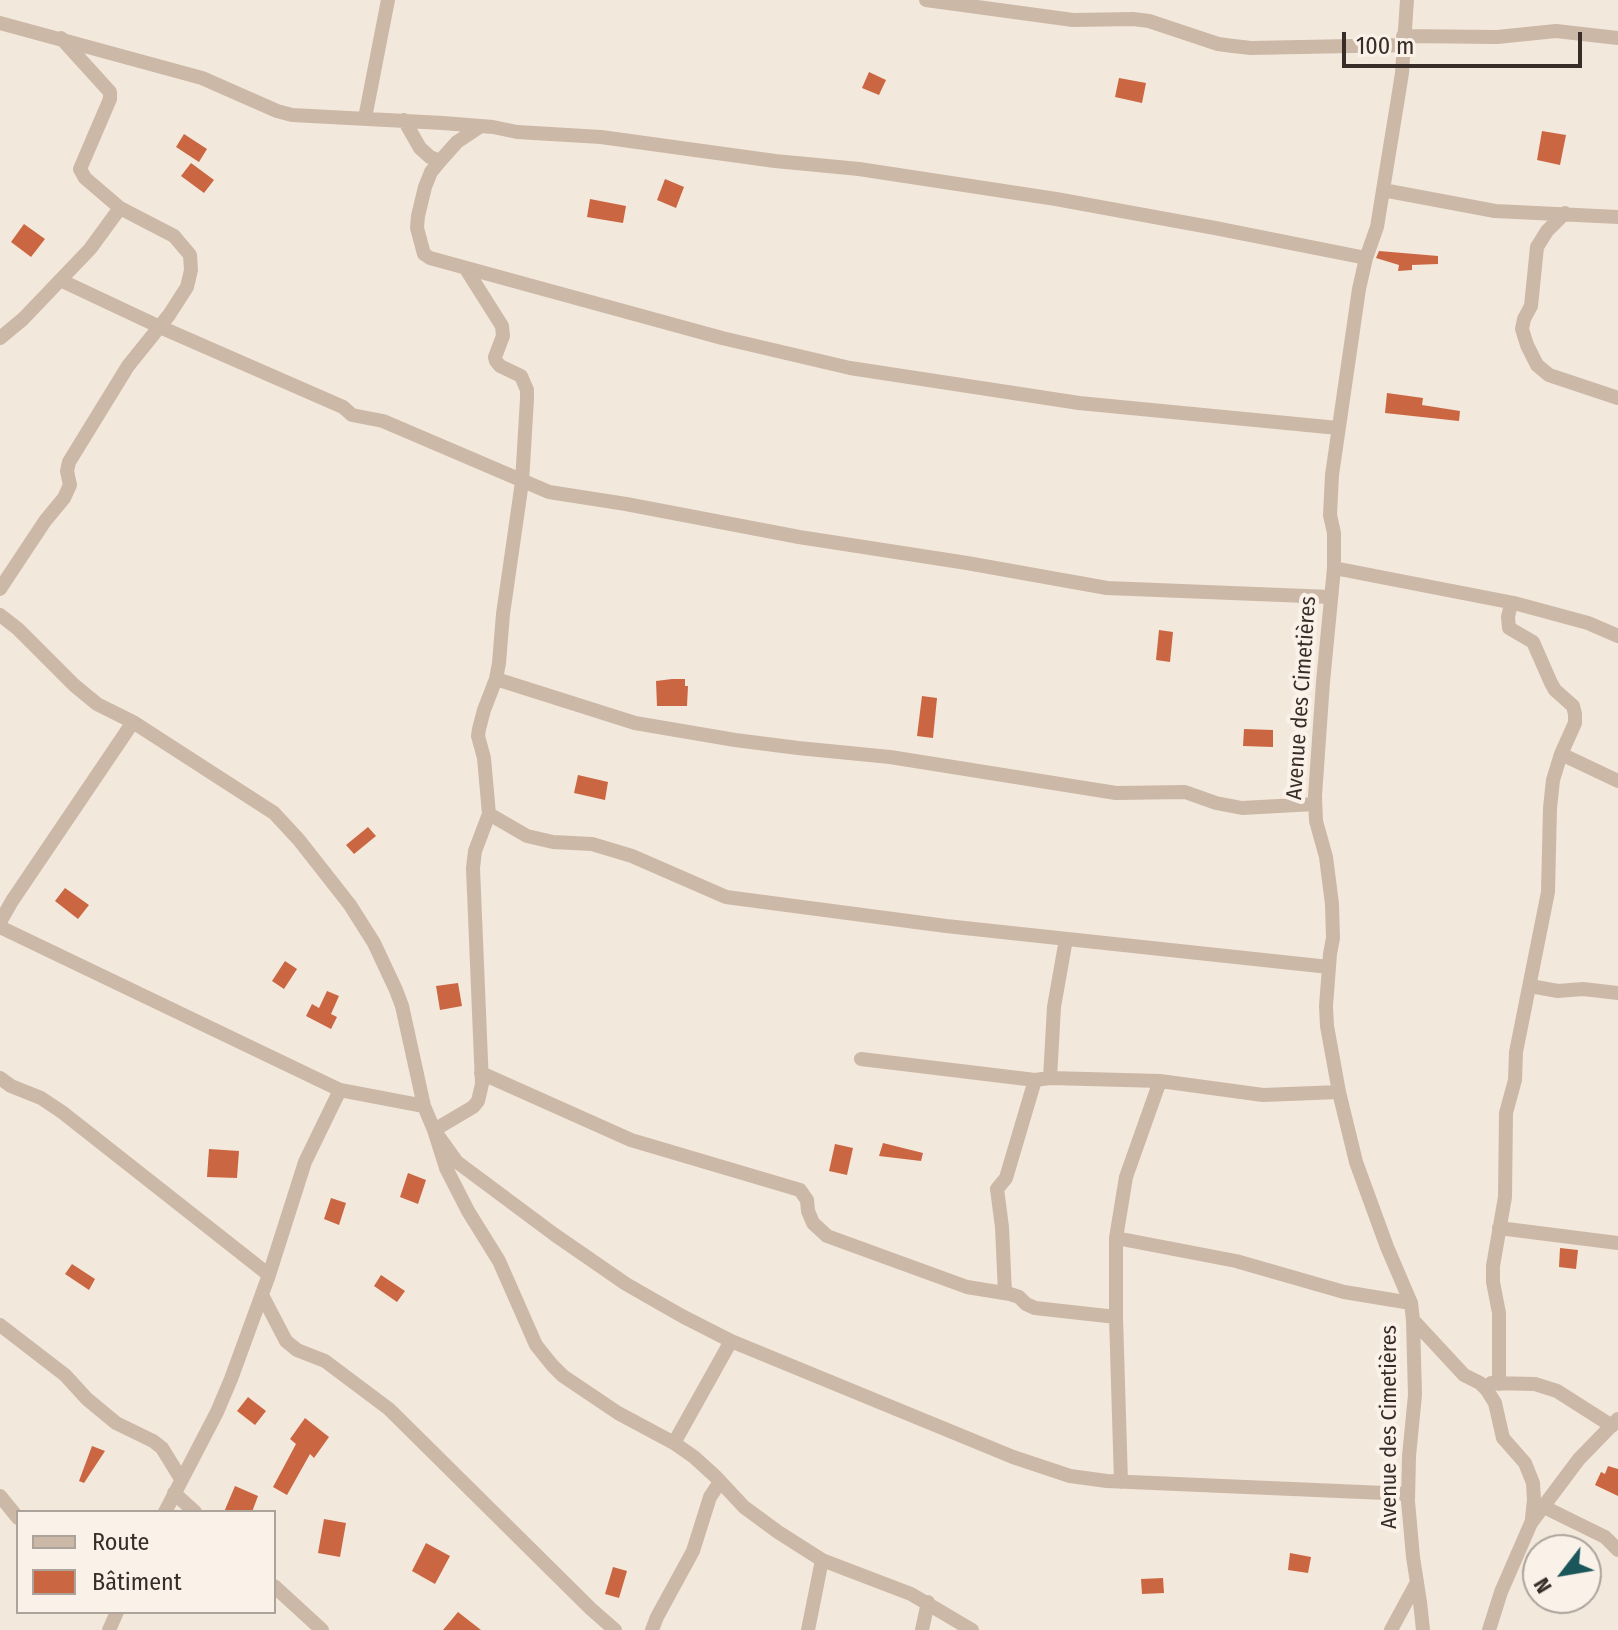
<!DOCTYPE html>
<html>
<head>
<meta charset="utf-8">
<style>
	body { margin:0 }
	#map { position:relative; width:1618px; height:1630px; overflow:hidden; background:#f3e8dc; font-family:"Fira Sans Condensed",sans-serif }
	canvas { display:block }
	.legend { position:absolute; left:16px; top:1510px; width:260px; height:104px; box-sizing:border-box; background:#faf2e8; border:2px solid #aca39b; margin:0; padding:10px 14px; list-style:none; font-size:24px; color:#382d28 }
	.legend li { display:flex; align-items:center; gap:16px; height:40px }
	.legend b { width:40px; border:2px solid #aca39b }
	.north { position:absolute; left:1522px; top:1534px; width:80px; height:80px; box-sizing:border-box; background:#faf2e8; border:2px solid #aca39b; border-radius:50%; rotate:239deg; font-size:22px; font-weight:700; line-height:32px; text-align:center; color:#382d28 }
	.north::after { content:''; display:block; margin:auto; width:28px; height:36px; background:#1b565b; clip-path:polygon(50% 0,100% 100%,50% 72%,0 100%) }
	.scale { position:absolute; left:1342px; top:32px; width:240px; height:36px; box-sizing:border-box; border:4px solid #382d28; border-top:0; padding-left:10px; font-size:24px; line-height:28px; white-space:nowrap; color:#382d28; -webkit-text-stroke:6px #faf2e8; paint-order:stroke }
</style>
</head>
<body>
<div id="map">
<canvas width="1618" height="1630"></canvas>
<ul class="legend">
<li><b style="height:10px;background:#ccb8a7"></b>Route</li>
<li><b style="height:22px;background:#cb6642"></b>Bâtiment</li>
</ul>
<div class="north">N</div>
<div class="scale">100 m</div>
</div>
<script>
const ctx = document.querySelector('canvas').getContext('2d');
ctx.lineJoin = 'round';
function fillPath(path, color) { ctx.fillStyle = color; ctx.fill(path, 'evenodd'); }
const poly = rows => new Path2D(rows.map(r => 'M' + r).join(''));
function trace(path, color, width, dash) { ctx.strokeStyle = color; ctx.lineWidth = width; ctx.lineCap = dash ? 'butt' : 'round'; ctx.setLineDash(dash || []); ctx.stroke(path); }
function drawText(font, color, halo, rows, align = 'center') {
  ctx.font = font + ' "Fira Sans Condensed",sans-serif'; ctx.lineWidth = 8; ctx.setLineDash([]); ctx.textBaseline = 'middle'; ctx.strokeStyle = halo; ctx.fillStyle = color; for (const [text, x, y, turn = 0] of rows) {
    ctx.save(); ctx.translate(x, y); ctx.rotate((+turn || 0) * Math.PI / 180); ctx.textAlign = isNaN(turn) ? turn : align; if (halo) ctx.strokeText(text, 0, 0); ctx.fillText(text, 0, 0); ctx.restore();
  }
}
fillPath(poly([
	[869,72,886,80,879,95,862,88],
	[1119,78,1146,83,1142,103,1115,97],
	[1542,131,1566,135,1560,165,1537,160],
	[184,134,207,149,199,162,176,147],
	[191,163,214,180,204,193,181,176],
	[665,179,684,187,676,208,657,200],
	[590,199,626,206,623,223,587,217],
	[24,224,45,239,31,257,11,242],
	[1379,251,1438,256,1438,264,1412,265,1412,270,1398,271,1399,265,1376,258],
	[1387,393,1423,398,1422,405,1460,411,1459,421,1385,413],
	[1159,630,1173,632,1170,662,1156,660],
	[672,679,685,679,685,686,688,686,687,706,657,706,656,681],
	[922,696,937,698,933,738,917,736],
	[1244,729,1273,730,1273,747,1243,746],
	[578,775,608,782,605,800,574,793],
	[368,827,376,836,354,854,346,845],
	[65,888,89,905,78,919,55,901],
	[285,961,297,969,284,989,272,981],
	[458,983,462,1006,440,1010,436,986],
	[327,991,339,996,331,1014,337,1017,331,1029,306,1016,312,1004,319,1008],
	[883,1143,923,1153,921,1161,879,1156],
	[835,1144,853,1148,847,1175,829,1171],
	[209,1149,239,1151,237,1178,207,1177],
	[408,1173,426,1180,418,1204,400,1197],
	[331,1198,346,1203,339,1225,324,1219],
	[1560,1248,1578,1250,1576,1269,1559,1267],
	[72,1264,95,1279,89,1290,65,1274],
	[381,1275,405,1291,397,1302,374,1286],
	[248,1397,266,1411,255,1425,237,1411],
	[305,1418,329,1437,314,1458,310,1454,287,1495,273,1487,296,1444,290,1439],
	[92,1446,105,1451,84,1483,79,1481],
	[1608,1466,1618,1469,1618,1496,1595,1485,1601,1472,1605,1474],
	[235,1486,258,1496,252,1512,224,1512],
	[324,1519,346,1523,340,1557,318,1553],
	[426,1543,450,1556,435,1584,412,1571],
	[1290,1553,1311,1557,1308,1573,1288,1570],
	[613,1567,627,1571,619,1598,605,1594],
	[1163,1578,1164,1593,1142,1594,1141,1579],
	[458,1612,481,1630,443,1630]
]), '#cb6642');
trace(poly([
	[926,0,1073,20,1133,19,1149,21,1218,44,1233,46,1251,48,1402,45],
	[1407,0,1402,73,1398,98,1377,227,1366,258,1359,289,1332,475,1330,515,1334,533,1334,568,1323,682,1315,796,1316,821,1326,857,1332,904,1333,938,1330,954,1326,1006,1327,1026,1339,1092,1356,1162,1387,1247,1411,1303,1413,1320,1415,1395,1409,1456,1408,1501,1413,1557,1420,1602,1423,1630],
	[0,23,202,78,277,111,292,115,443,123,493,127,517,132,601,137,775,161,859,169,1056,199,1215,228,1366,258],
	[1403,36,1497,37,1556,31,1618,38],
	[365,118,388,0],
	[404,120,420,148,430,157,440,161],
	[481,126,457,142,440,161,431,172,425,187,418,216,417,228,424,254,430,258,722,338,850,368,1079,403,1338,428],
	[1383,190,1495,211,1618,217],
	[1565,213,1547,231,1537,247,1531,306,1524,319,1522,329,1527,345,1537,365,1549,375,1618,398],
	[466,269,502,326,503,336,495,357,496,361,500,366,521,376,527,390,527,399,522,482,503,614,499,663,496,679,484,710,479,729,478,736,484,758,489,814,475,851,473,868,482,1084,478,1101,473,1107,434,1130,457,1162,555,1235,626,1284,682,1316,731,1341,1013,1457,1070,1476,1107,1481,1408,1494],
	[60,280,160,327,343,407,352,415,383,421,549,492,626,504,799,537,967,563,1107,588,1331,597],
	[0,338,23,319,90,249,120,208],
	[1334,568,1514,603,1588,623,1618,636],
	[0,589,45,521,64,498,70,485,67,471,69,462,128,366,169,315,187,287,191,270,190,255,174,236,120,208,85,178,80,169,110,99,110,92,61,38],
	[0,615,18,629,74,685,97,704,133,722,274,813,299,840,350,905,374,943,396,990,402,1006,424,1106,434,1130,446,1168,468,1211,499,1261,536,1345,552,1365,563,1376,618,1413,674,1443,694,1457,716,1477,744,1507,778,1532,822,1560,911,1594,972,1630],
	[496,679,635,723,735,740,798,748,890,757,1116,793,1185,792,1216,803,1242,808,1315,804],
	[1561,754,1618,781],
	[489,814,527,836,553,842,592,844,632,856,726,897,946,926,1329,967],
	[0,922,12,901,133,722],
	[0,927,340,1090,424,1106],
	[1530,986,1558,991,1583,989,1618,993],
	[861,1059,1035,1080,1050,1078,1160,1081,1263,1095,1339,1092],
	[481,1073,631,1140,800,1190,807,1200,808,1211,813,1223,827,1236,967,1287,1010,1294,1019,1297,1026,1304,1035,1308,1116,1317],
	[0,1078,11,1086,41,1098,62,1112,269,1275],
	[1050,1078,1054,1007,1066,939],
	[1499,1228,1618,1243],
	[1116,1238,1236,1261,1344,1292,1411,1303],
	[1005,1293,1002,1227,997,1189,1006,1178,1035,1080],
	[262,1295,286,1341,297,1350,325,1361,389,1409,591,1609,615,1630],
	[1413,1320,1464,1375,1480,1383,1487,1390,1495,1403,1503,1438,1525,1463,1533,1483,1534,1500,1532,1518],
	[0,1325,65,1375,87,1399,116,1423,153,1441,162,1448,181,1479],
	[1491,1383,1535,1384,1557,1391,1612,1426],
	[1499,1384,1499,1313,1493,1282,1493,1266,1505,1197,1506,1113,1515,1080,1516,1052,1548,892,1550,808,1553,780,1561,754,1575,723,1575,714,1573,706,1555,690,1551,683,1533,642,1509,628,1508,617,1510,608,1514,603],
	[674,1443,731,1341],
	[1121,1482,1116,1317,1116,1238,1126,1177,1160,1081],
	[174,1493,195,1512],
	[0,1496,18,1518],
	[1542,1506,1605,1537,1618,1550],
	[165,1512,217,1412,231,1379,269,1275,305,1162,340,1090],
	[274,1586,322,1630],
	[109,1630,117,1612],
	[652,1630,657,1617,693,1551,710,1497,720,1482],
	[808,1630,822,1560],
	[922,1630,928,1602],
	[1391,1630,1417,1582],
	[1489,1630,1501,1592,1531,1523,1579,1459,1618,1419]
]), '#ccb8a7', 14);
drawText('22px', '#382d28', '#faf2e8', [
	["Avenue des Cimetières",1302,698,-86],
	["Avenue des Cimetières",1390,1427,-90]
]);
</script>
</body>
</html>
